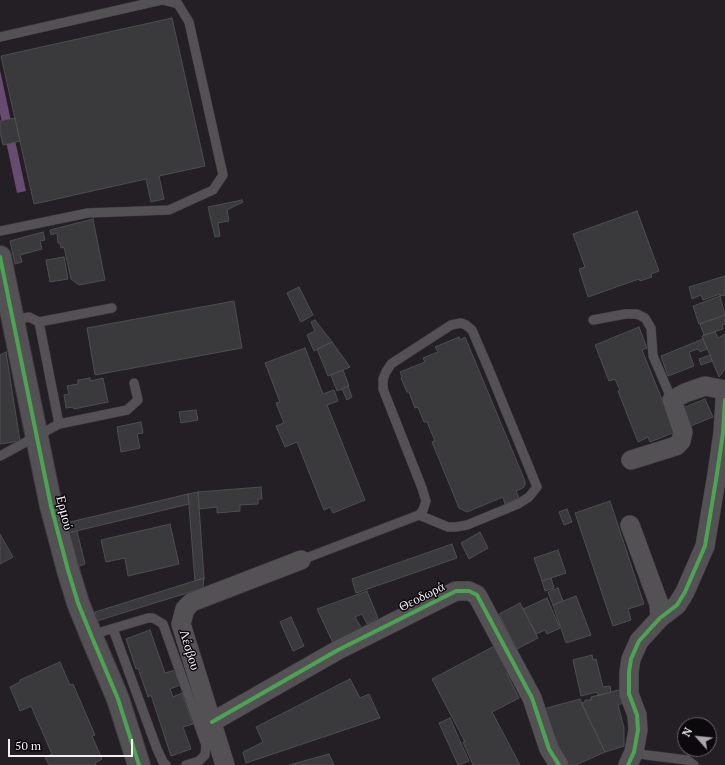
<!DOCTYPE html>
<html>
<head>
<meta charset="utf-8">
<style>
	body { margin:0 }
	#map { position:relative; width:725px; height:765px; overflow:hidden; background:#241f25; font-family:"PT Serif",serif }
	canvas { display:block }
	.north { position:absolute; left:677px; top:717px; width:40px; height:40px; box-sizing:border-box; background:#0c090d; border:1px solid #69656a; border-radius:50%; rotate:297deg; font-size:11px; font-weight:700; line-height:16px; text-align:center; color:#f4eef5 }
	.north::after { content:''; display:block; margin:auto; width:14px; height:18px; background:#aba6ac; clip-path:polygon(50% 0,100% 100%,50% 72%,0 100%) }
	.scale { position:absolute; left:8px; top:739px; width:125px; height:18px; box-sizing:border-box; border:2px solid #f4eef5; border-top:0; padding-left:5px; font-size:12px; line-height:14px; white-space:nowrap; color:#f4eef5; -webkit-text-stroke:3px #0c090d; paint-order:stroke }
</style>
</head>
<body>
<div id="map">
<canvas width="725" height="765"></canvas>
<div class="north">N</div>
<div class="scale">50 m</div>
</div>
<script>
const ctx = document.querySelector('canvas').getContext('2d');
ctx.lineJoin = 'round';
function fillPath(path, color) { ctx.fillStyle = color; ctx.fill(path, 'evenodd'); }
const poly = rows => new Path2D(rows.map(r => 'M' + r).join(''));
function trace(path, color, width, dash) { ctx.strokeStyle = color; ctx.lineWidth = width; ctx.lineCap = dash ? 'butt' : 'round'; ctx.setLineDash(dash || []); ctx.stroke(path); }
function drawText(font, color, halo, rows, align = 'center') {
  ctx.font = font + ' "PT Serif",serif'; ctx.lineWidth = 3; ctx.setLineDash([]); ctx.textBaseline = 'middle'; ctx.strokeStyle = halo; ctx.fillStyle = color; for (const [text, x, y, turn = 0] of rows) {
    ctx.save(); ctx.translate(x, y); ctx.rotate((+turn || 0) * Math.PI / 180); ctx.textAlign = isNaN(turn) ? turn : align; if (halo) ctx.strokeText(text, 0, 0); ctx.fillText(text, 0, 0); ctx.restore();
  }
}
fillPath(poly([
	[0,70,26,191,17,193,0,113]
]), '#684b70');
const building = poly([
	[172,18,205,166,159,176,164,199,151,202,146,179,34,204,1,56,172,18],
	[15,118,20,141,3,145,0,132,0,121,15,118],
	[242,200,243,202,227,210,229,221,218,223,220,236,215,237,208,207,242,200],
	[637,211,659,271,651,274,652,277,640,281,639,279,588,297,579,269,585,267,573,234,637,211],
	[93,219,105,280,79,285,71,279,64,247,61,248,60,243,58,243,57,233,51,235,50,230,93,219],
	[43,232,45,240,40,241,42,249,20,255,22,262,15,264,10,241,43,232],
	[64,257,68,279,50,282,46,260,64,257],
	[725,276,725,295,720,296,720,294,703,300,701,295,692,299,689,287,725,276],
	[299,287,313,315,301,322,287,293,299,287],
	[720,296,725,315,699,324,693,306,720,296],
	[234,301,242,348,95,375,87,328,234,301],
	[725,315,725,324,722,325,723,329,704,335,700,324,725,315],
	[315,320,332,342,314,351,307,335,315,331,311,322,315,320],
	[639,327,647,348,642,350,675,432,650,442,648,437,638,442,618,391,620,390,615,379,609,381,595,345,639,327],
	[715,332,718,338,725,334,725,369,719,377,702,336,715,332],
	[459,337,460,340,465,337,525,481,525,485,523,488,516,491,519,498,505,504,503,497,467,512,459,508,432,442,435,441,427,422,424,422,418,407,415,408,409,392,407,392,401,378,402,377,400,372,425,362,423,358,438,352,435,347,459,337],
	[703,339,707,349,700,352,698,349,689,352,694,366,668,376,661,356,703,339],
	[332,342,350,367,328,376,317,349,332,342],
	[305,348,323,394,334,390,338,401,327,405,365,500,333,513,330,507,324,510,297,442,285,447,276,426,284,423,276,403,280,402,265,363,305,348],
	[6,352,20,441,0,444,0,355,6,352],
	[710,355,712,361,701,365,699,359,710,355],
	[343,370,349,386,337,391,331,375,343,370],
	[90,378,90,381,103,378,108,402,74,409,73,407,66,408,64,395,69,394,67,386,78,384,78,380,90,378],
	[348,386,352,397,347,400,342,389,348,386],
	[705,399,713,417,688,427,680,409,705,399],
	[196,410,198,420,181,423,179,412,196,410],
	[141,422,143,433,137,434,140,448,121,452,117,427,141,422],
	[261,487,262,499,258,499,258,504,240,505,240,511,217,513,217,507,199,509,198,492,261,487],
	[198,492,204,578,195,581,188,494,198,492],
	[188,494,189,504,68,533,66,523,188,494],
	[610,501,644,604,628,609,631,620,613,626,575,513,610,501],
	[567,509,572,522,564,525,559,512,567,509],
	[170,524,179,564,128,576,125,558,106,562,101,540,170,524],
	[77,531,85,564,77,567,68,533,77,531],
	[480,532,488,548,469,559,461,543,480,532],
	[0,534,13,557,0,564,0,534],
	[452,544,457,558,356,593,352,579,452,544],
	[558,550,566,573,542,581,534,558,558,550],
	[204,578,203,588,97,621,95,612,204,578],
	[551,578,554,588,545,591,542,581,551,578],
	[558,588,563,601,553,605,548,592,558,588],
	[367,591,378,618,367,624,362,614,355,617,364,632,333,643,317,609,367,591],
	[576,596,591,635,566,643,553,605,576,596],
	[547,598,560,628,547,634,545,630,536,634,523,609,547,598],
	[520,603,538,638,517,649,499,614,520,603],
	[291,617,304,646,293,651,280,622,291,617],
	[150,630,165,673,175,670,180,685,170,689,173,697,182,693,193,724,183,727,191,749,171,756,151,695,148,697,138,668,136,669,126,639,150,630],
	[500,643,514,670,507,674,519,698,492,712,520,765,473,765,463,742,465,742,432,679,500,643],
	[592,655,593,660,596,659,603,687,610,686,611,692,598,696,597,692,581,696,573,660,592,655],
	[60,662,70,685,73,684,95,735,92,736,102,759,95,763,96,765,49,765,45,757,52,754,31,706,20,711,10,687,20,682,20,680,60,662],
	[350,679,360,698,369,694,380,718,246,763,243,752,263,742,256,727,350,679],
	[623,689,626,702,618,705,624,728,624,746,605,752,581,703,585,702,585,700,591,700,591,697,623,689],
	[580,699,605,752,576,765,567,765,543,709,580,699],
	[450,718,469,761,459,765,458,765,439,723,450,718],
	[329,754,334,765,289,765,329,754]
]);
fillPath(building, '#3a3a3d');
trace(building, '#4e4e50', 1);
const service = poly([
	[0,37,162,0],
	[0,231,88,213,169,210,213,190,223,175,189,22,178,4,163,0],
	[593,320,625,314,637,314,645,318,651,328,653,356,672,400],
	[39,322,112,308],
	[59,424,127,410,138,400,134,383],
	[0,456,59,424,39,322,29,317,14,320],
	[301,560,419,515,423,510,426,501,422,488,383,389,383,379,386,372,391,364,451,325,461,323,466,325,472,330,490,372,537,487,529,497,518,504,467,525,456,527,448,527,419,515],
	[113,629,157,749,163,762,166,765],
	[91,635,148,618,153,618,163,624,206,745,205,755,199,761,186,765],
	[634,752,646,755,687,760,694,765]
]);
const minor = poly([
	[631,460,676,446,681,441,683,432,672,400,685,393,705,386,725,390],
	[630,525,659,604,660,618],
	[212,722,338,650,456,591,469,591,477,595,532,698,549,749,559,765],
	[225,765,181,624,185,609,192,602,301,560],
	[628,765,634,752,638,730,637,715,629,694,629,672,631,659,639,641,660,618,677,605,685,592,705,546,717,474,723,433,725,400]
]);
const tertiary = poly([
	[0,257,51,506,68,570,78,603,91,635,118,699,139,765]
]);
trace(service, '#3f3a40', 10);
trace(minor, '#3f3a40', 20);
trace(tertiary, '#3f3a40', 24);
trace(service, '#545155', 9);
trace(minor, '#545155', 19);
trace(tertiary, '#545155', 22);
trace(poly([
	[0,257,51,506,68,570,78,603,91,635,118,699,139,765],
	[212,722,338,650,456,591,469,591,477,595,532,698,549,749,559,765],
	[628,765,634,752,638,730,637,715,629,694,629,672,631,659,639,641,660,618,677,605,685,592,705,546,717,474,723,433,725,400]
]), '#4ca352', 4);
drawText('13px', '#f4eef5', '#0c090d', [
	["Ερμού",64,513,76],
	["Θεοδωρά",422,597,-27],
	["Λέσβου",189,650,73]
]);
</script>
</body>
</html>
